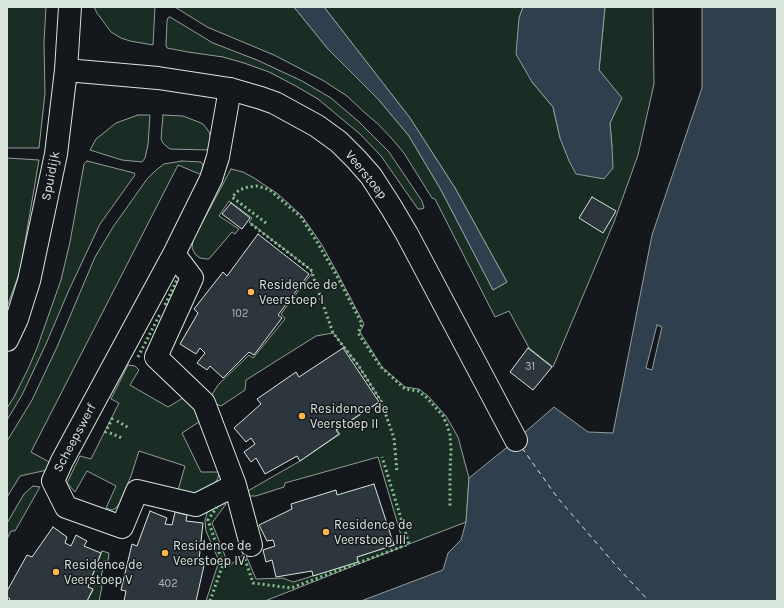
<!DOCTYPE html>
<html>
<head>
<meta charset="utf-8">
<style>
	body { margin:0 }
	#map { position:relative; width:784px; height:608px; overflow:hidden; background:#14181c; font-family:Karla,sans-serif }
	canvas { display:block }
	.frame { position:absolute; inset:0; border:8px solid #d8e6dc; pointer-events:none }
</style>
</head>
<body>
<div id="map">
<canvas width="784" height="608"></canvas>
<div class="frame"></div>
</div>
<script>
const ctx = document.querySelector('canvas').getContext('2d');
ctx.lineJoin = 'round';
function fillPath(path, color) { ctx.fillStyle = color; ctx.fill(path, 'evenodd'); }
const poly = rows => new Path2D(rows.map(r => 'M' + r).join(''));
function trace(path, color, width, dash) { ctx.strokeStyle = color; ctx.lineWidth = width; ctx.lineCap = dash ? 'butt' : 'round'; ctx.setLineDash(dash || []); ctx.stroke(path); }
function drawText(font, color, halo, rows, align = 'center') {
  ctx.font = font + ' Karla,sans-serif'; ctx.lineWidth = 3; ctx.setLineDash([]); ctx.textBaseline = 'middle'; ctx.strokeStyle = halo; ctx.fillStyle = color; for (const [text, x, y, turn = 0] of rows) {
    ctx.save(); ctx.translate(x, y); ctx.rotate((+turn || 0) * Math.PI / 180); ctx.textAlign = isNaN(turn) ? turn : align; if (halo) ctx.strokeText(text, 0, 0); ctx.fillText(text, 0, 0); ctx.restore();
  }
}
const green = poly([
	[7,7,46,7,44,42,45,93,39,148,7,148,7,7],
	[94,7,155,7,153,45,130,41,121,38,111,32,97,13,94,7],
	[175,7,294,7,328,49,379,100,409,136,441,190,493,290,507,282,455,188,410,118,324,7,523,7,519,19,532,82,553,107,560,138,612,147,610,123,621,98,599,70,605,7,653,7,654,84,638,155,614,222,553,367,529,348,509,311,495,317,435,199,432,198,404,153,393,140,378,124,365,113,347,96,324,81,274,55,207,27,175,7],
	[170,17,213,43,257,60,302,81,331,98,358,121,389,152,422,201,424,208,421,209,418,209,381,156,360,134,318,99,294,85,269,72,244,63,223,57,188,52,167,48,166,45,167,21,168,18,170,17],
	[138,115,150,115,148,145,145,158,142,162,122,160,90,150,96,139,116,123,138,115],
	[163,115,183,116,201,123,204,125,209,132,212,141,210,148,208,150,170,149,166,146,163,143,161,139,163,115],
	[7,158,39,160,20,271,7,307,7,158],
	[87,161,134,173,135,175,100,224,69,290,46,344,22,395,7,420,7,408,14,397,28,369,37,348,61,280,70,242,84,164,87,161],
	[182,161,201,162,203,165,203,168,202,175,178,165,31,452,51,463,47,470,20,476,7,497,7,441,32,400,57,347,95,257,113,227,147,179,155,171,164,164,182,161],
	[231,169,243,172,254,178,278,194,302,216,322,245,339,276,364,324,360,332,382,367,405,387,419,389,428,396,446,416,458,437,469,478,466,522,409,544,265,601,206,601,219,561,206,531,205,520,207,513,211,506,218,503,226,504,212,523,229,566,245,553,256,579,283,578,293,582,358,562,357,557,403,542,378,457,285,483,284,487,256,496,249,496,246,492,300,461,340,434,337,430,381,401,358,365,333,333,316,336,246,380,245,390,221,406,214,403,211,396,218,385,249,355,253,358,285,319,281,314,312,273,311,270,249,222,252,218,229,201,219,216,239,229,235,234,232,232,209,259,206,259,200,258,195,254,192,248,193,240,231,169],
	[128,365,135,366,139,370,130,385,168,407,183,398,194,409,199,422,182,433,201,472,219,472,218,478,214,484,195,494,178,490,185,466,139,451,131,476,118,506,116,508,112,510,106,508,116,486,87,471,75,492,67,483,80,456,91,459,119,403,111,399,128,365],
	[33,486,40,487,15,531,11,531,7,539,7,523,24,494,33,486],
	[102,551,109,553,108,561,104,561,100,584,102,587,99,601,87,601,93,590,88,587,102,551]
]);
fillPath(green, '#1a2d24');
trace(green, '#939e99', 1);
const water = poly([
	[294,7,324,7,410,118,455,188,507,282,493,290,441,190,409,136,379,100,328,49,294,7],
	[523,7,605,7,599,70,622,98,610,123,612,147,613,168,604,179,576,174,569,161,560,138,553,107,532,82,516,54,519,18,523,7],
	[702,7,777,7,777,601,361,601,443,570,448,553,461,540,466,522,469,478,516,440,554,407,588,432,613,433,652,235,702,88,702,7]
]);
fillPath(water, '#2f3f4d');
trace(water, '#939e99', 1);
const pier = poly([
	[657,325,662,327,652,370,646,368,657,325]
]);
fillPath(pier, '#14181c');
trace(pier, '#939e99', 1);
trace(poly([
	[522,448,557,497,587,532,619,569,649,601]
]), '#d8e6dc', 1, [5, 4]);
const building = poly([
	[592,197,616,211,603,233,579,218,592,197],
	[231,203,250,218,242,229,222,214,231,203],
	[258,234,309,274,278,315,282,318,254,355,249,352,223,378,210,366,207,370,197,363,205,353,200,348,196,354,180,344,198,313,194,309,223,272,227,276,258,234],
	[343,348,379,402,336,430,339,434,300,461,297,456,265,474,256,458,251,462,244,452,255,444,251,438,246,442,234,428,261,404,257,399,296,372,299,377,343,348],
	[528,348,552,367,533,390,510,372,528,348],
	[374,484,394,545,357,557,358,562,313,576,312,571,276,577,272,560,266,562,263,550,275,546,273,540,267,541,259,525,292,509,291,504,336,490,337,495,374,484],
	[150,511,167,518,165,524,172,525,175,512,187,515,186,521,203,523,199,560,205,561,196,601,124,601,126,591,121,590,132,544,137,546,150,511],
	[53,527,67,537,65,543,71,546,76,535,87,541,84,546,101,553,88,587,93,589,87,601,8,601,10,599,7,597,7,591,27,555,32,557,53,527]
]);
fillPath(building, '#2c363c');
trace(building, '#d8e6dc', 1);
const street = poly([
	[174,254,192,278,156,357,204,403,235,485,196,505,137,491,122,527,66,507,53,481,62,461,174,254,211,179,218,157,230,89],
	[235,485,251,545]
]);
const secondary = poly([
	[66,70,158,78,230,89,261,98,275,103,317,126,339,142,356,159,371,176,391,207,407,234,516,440],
	[7,340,17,319,29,281,56,154,66,70,70,7]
]);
trace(street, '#d8e6dc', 24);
trace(secondary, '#d8e6dc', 24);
trace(street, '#14181c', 22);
trace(secondary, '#14181c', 22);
trace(poly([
	[266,223,232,197,239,190,248,187,256,186,265,188,271,191,301,217,317,242,337,276,362,324,358,333,381,367,405,389,418,391,427,398,443,416,447,425,450,435,451,449,450,473,450,508],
	[251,224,311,270,333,333,358,365,381,401,394,438,397,472],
	[165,305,178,277],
	[138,357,160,314],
	[117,421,129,428],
	[105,433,113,417],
	[110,433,122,438],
	[245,559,253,583,291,588,409,544,382,457],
	[210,601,223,564,208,520,217,507]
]), '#8ac095', 3, [2, 3]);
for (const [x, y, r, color] of [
	[251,292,4,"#ffb74d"],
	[302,416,4,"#ffb74d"],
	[326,532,4,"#ffb74d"],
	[165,553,4,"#ffb74d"],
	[56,572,4,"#ffb74d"]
]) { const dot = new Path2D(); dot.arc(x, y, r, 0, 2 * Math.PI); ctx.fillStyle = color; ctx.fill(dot); trace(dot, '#14181c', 1.5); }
drawText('11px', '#adbab4', null, [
	["102",240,314],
	["31",530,367],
	["402",168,584]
]);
drawText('13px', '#d8e6dc', '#14181c', [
	["Veerstoep",366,175,51],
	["Spuidijk",51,176,-79],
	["Scheepswerf",75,438,-62]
]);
drawText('13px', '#d8e6dc', '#14181c', [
	["Residence de",259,285],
	["Veerstoep I",259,300],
	["Residence de",310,409],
	["Veerstoep II",310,424],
	["Residence de",334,525],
	["Veerstoep III",334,540],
	["Residence de",173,546],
	["Veerstoep IV",173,561],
	["Residence de",64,565],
	["Veerstoep V",64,580]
], 'left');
</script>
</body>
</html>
